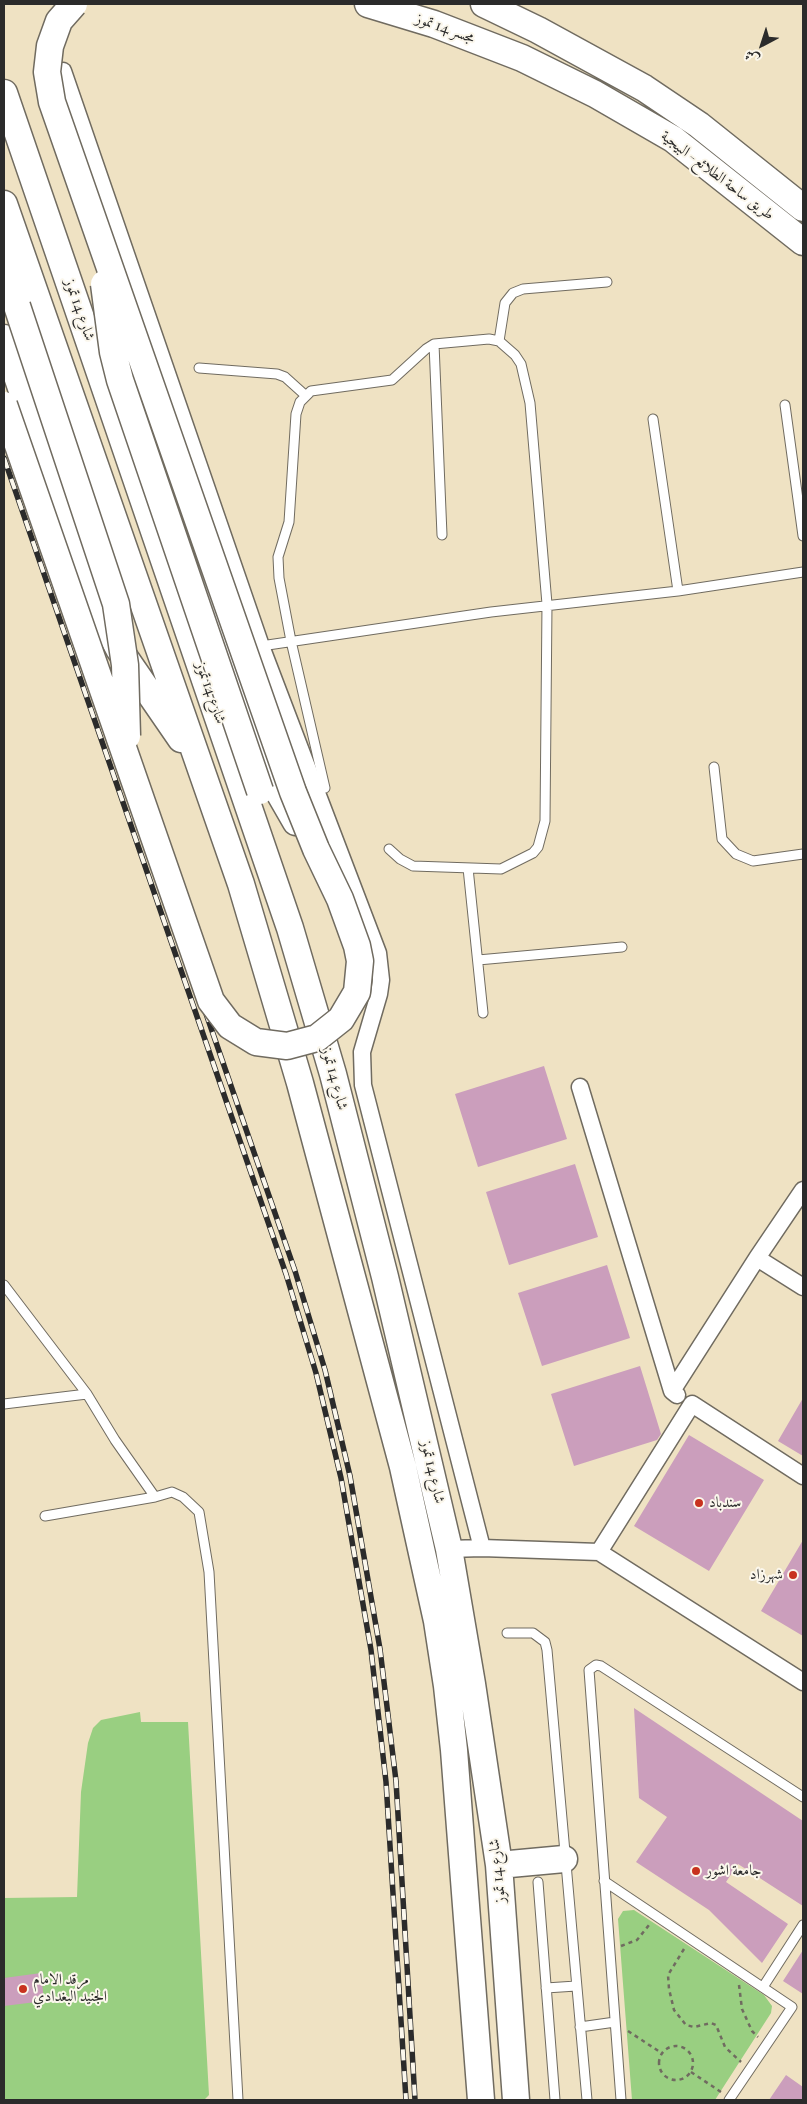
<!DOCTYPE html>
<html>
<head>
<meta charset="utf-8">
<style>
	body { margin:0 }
	#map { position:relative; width:807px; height:2104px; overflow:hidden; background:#efe2c3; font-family:"IM FELL French Canon",Amiri,serif }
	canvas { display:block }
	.frame { position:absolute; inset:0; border:5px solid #2b2b2b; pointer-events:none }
	.north { position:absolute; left:737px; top:20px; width:50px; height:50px; -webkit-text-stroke:4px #fbf7ec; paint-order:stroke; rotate:220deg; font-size:14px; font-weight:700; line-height:20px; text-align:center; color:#2b2b2b }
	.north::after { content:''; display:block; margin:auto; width:18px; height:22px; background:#2b2b2b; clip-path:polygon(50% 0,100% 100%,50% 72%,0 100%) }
</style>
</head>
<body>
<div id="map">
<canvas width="807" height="2104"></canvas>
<div class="frame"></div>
<div class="north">ش</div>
</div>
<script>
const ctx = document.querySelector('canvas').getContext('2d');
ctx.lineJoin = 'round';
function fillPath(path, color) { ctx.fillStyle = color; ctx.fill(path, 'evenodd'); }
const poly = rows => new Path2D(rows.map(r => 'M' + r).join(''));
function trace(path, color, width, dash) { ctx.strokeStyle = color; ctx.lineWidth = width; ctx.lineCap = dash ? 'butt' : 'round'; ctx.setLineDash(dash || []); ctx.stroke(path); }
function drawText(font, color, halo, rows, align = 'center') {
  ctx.font = font + ' "IM FELL French Canon",Amiri,serif'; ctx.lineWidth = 4; ctx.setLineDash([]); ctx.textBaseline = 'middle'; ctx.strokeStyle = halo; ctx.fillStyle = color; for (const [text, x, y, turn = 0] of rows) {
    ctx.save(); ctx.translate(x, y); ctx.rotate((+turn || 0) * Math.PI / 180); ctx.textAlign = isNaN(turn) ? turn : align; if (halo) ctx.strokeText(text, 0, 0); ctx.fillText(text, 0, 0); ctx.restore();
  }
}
fillPath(poly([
	[140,1712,141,1722,188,1722,209,2095,204,2100,4,2100,4,1898,77,1897,81,1792,88,1743,93,1728,101,1720],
	[634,1910,764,1995,772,2006,771,2013,715,2100,632,2100,618,1919,623,1911]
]), '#99cf81');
fillPath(poly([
	[544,1066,567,1139,478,1167,455,1094],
	[575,1164,598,1237,509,1265,486,1192],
	[607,1265,630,1338,542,1366,518,1293],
	[640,1366,661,1434,657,1440,574,1466,551,1394],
	[803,1398,803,1456,778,1441],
	[689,1435,764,1480,709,1571,634,1526],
	[803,1540,803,1636,761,1611],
	[634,1708,803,1821,803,1906,738,1864,726,1882,788,1924,762,1963,709,1910,636,1862,667,1817,639,1798],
	[803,1950,803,1994,783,1981],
	[41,1973,44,2001,4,2006,4,1978],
	[786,2075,803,2087,803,2100,769,2100]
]), '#cb9ebc');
const lane = poly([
	[499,341,505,303,513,293,523,289,607,282],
	[434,344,442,535],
	[199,368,277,374,285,377,305,395],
	[785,405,803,536],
	[653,419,678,591],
	[261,646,491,612,678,591,803,572],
	[714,767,722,839,736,854,753,861,803,854],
	[325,788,291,641,279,578,278,557,289,522,296,414,300,402,311,391,392,380,426,349,434,344,489,339,499,341,515,355,521,364,530,403,547,604,545,821,538,847,533,853,501,869,413,866,400,859,389,849],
	[468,868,483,1013],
	[478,960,622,947],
	[4,1285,87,1394,115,1440,155,1497,172,1492,183,1497,199,1512,209,1572,238,2100],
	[4,1404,87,1394],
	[45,1516,155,1497],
	[507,1633,533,1633,545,1642,547,1650,587,2100],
	[604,1881,792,2007,729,2100],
	[538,1882,555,2100],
	[763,1987,803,1925],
	[546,1988,576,1986],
	[580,2027,615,2022],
	[621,2100,589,1670,596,1665,601,1666,803,1797]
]);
const street = poly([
	[63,71,261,646,378,953,381,980,379,994,362,1052,363,1085,482,1548],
	[580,1087,672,1391],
	[803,1190,757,1258,803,1287],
	[677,1395,672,1391,757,1258],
	[449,1549,482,1548,599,1552,803,1682],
	[599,1552,692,1404,803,1476]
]);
const primary = poly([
	[368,4,434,24,522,58,595,94,673,139,803,242],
	[484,4,538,30,644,88,699,125,803,208],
	[4,93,290,928,333,1074,385,1277,449,1549,472,1684,499,1865,516,2100],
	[4,204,241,884,300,1083,403,1467,437,1621,447,1686,454,1750,481,2100],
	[6,242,7,259,17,306],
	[4,338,86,579,102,617,119,649,181,739],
	[117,339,143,404,266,760,277,789,296,822],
	[499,1865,564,1859]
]);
trace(lane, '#706b60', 11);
trace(street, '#706b60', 19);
trace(primary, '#706b60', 29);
trace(poly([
	[621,1946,637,1940,649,1925],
	[684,1949,668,1975,669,1989,674,2010,686,2025,694,2027,711,2023,716,2025,725,2047,741,2062],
	[739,1985,742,2009,752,2031,758,2037],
	[628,2031,663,2054],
	'659 2063a17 17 0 1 1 34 0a17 17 0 1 1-34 0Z',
	[691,2072,721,2092]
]), '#706b60', 2.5, [4, 4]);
trace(lane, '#fff', 9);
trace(street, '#fff', 16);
trace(primary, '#fff', 26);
const rail = poly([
	[4,429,295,1271,325,1370,350,1476,380,1649,396,1781,415,2100],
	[4,458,286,1274,316,1373,341,1478,371,1650,386,1782,406,2100]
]);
trace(rail, '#2b2b2b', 5.5);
trace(rail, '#fbf7ec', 4, [11]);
const primaryBridge = poly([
	[104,284,113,352,120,380,260,791],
	[17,306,116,604,125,665,127,736],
	[4,405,211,1001,230,1026,256,1042,287,1046,317,1038,341,1019,357,992,360,961,357,946,340,899,316,849,293,792,52,102,47,72,50,46,59,21,74,4]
]);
trace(primaryBridge, '#706b60', 29, []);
trace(primaryBridge, '#fff', 26);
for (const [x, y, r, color] of [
	[699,1503,5,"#c8321e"],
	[793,1575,5,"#c8321e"],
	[696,1871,5,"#c8321e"],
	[23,1989,5,"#c8321e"]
]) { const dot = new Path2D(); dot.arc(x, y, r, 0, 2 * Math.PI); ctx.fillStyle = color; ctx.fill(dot); trace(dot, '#fbf7ec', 2); }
drawText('15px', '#2b2b2b', '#fbf7ec', [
	["مجسر 14 تموز",445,29,20],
	["طريق ساحة الطلائع - البيجية",717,176,37],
	["شارع 14 تموز",79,310,71],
	["شارع 14 تموز",210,693,71],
	["شارع 14 تموز",334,1079,75],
	["شارع 14 تموز",432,1472,77],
	["شارع 14 تموز",498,1871,-96]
]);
drawText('15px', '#2b2b2b', '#fbf7ec', [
	["سندباد",709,1503],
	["شهرزاد",783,1575,"right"],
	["جامعة اشور",706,1871],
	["مرقد الامام",33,1980],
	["الجنيد البغدادي",33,1997]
], 'left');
</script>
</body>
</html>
